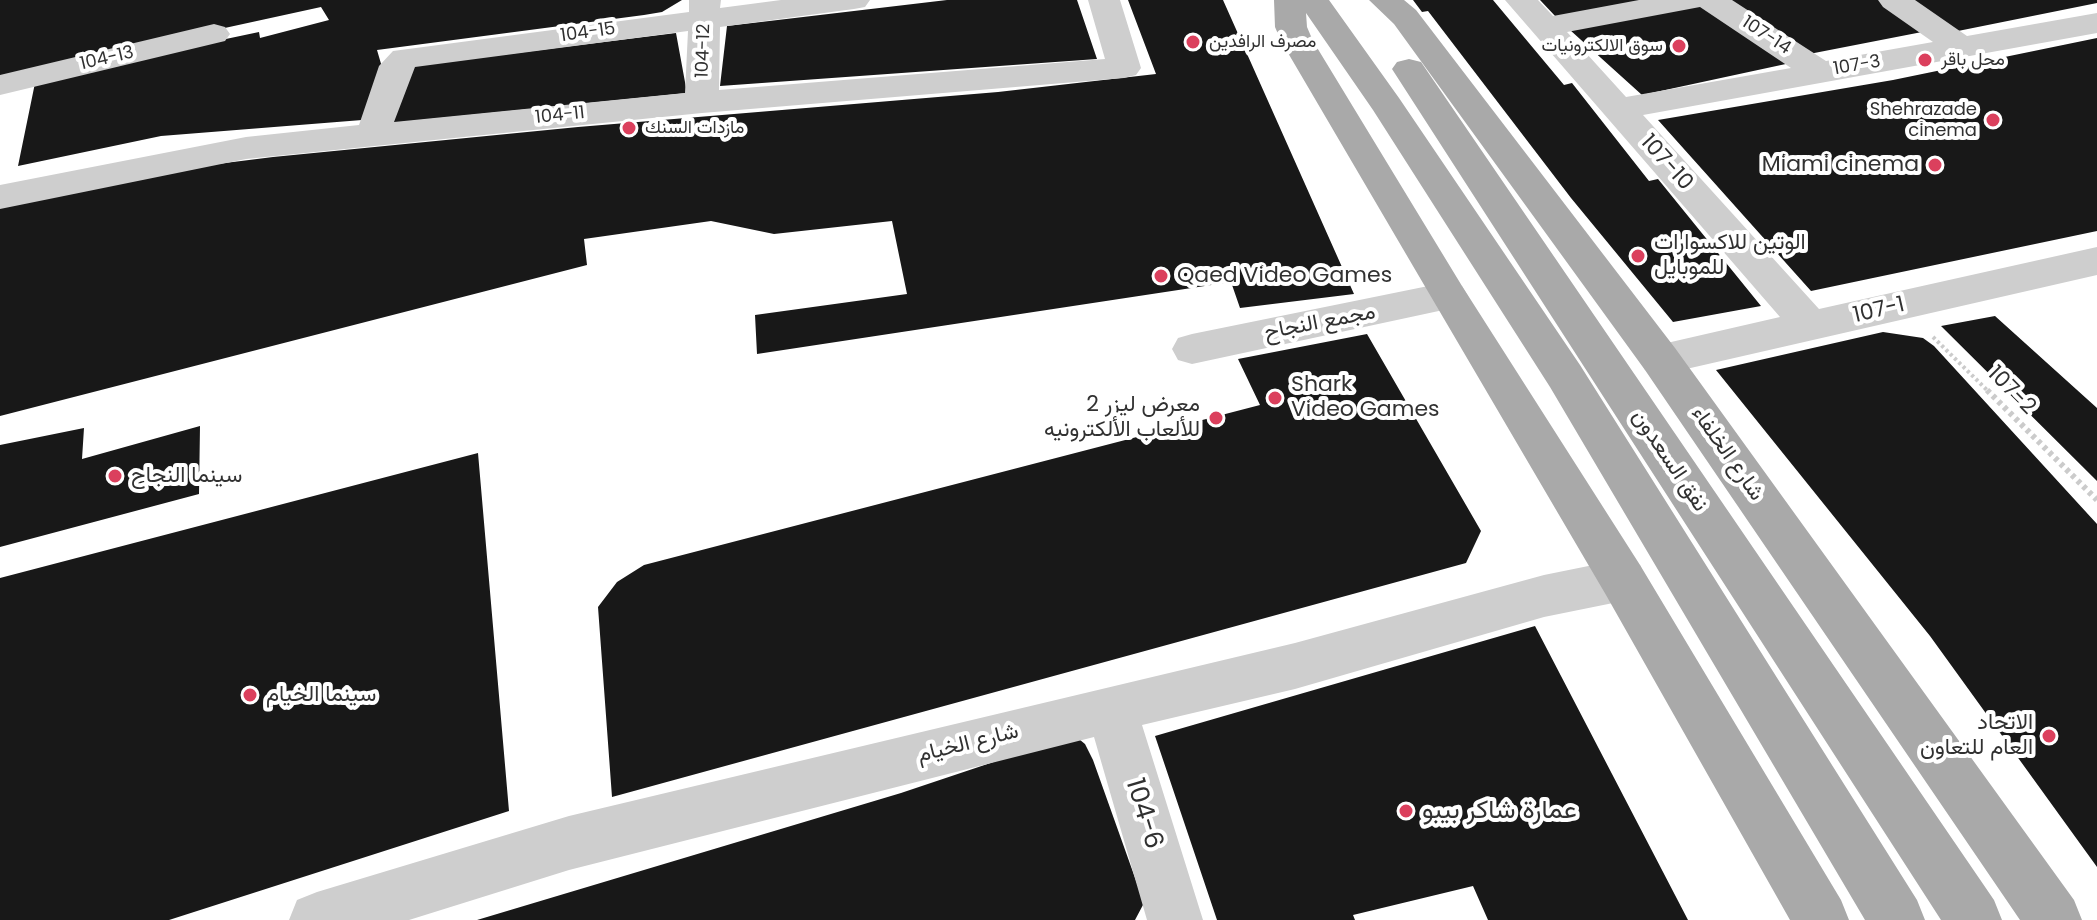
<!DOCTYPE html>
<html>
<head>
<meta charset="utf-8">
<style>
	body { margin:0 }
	canvas { display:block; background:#fff }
</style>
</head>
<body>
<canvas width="2097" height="920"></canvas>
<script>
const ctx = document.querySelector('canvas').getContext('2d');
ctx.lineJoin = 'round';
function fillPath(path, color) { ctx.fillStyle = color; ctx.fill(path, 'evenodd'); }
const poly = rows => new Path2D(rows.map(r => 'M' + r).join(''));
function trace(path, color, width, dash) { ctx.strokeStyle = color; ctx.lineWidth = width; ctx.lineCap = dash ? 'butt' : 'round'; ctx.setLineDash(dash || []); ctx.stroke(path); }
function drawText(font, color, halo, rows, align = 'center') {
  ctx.font = font + ' Poppins,Vazirmatn,sans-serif'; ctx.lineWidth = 8; ctx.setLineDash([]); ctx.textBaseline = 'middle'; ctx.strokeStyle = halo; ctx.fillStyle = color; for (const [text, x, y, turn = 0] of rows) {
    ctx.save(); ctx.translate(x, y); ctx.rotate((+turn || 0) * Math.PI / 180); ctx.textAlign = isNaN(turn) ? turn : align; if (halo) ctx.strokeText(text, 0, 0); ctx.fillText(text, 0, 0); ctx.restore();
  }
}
fillPath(poly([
	[0,0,682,0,662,12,644,15,377,50,384,74,362,120,161,136,18,166,35,83,169,51,259,32,260,38,329,20,321,7,0,77],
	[947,0,1077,0,1097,59,720,86,727,26],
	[1128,0,1223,0,1354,294,1240,308,1231,282,757,354,755,315,907,294,892,221,774,234,711,221,584,239,587,265,0,416,0,203,137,174,273,157,578,127,998,92,1156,74],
	[1413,0,1493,0,1564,85,1572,83,1649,181,1658,179,1761,306,1673,322,1571,198,1428,11,1422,12],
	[1540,0,1655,0,1556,17],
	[1701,0,1795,62,1642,95,1570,30],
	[1723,0,1885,0,1922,32,1804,55],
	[1904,0,2097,0,2097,3,1948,33],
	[676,33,687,93,392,123,404,67],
	[2097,38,2097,231,1811,291,1658,120,1893,80],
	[1995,316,2097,408,2097,481,1941,326],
	[1883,332,1923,338,1934,346,2097,524,2097,867,1930,636,1716,370],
	[1367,334,1481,531,1466,563,612,797,598,607,617,582,644,565,1260,405,1238,359],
	[200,426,199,494,0,547,0,445,84,428,82,459],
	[478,453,509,811,169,920,0,920,0,578],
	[1535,626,1688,920,1488,920,1473,886,1353,915,1355,920,1217,920,1155,736],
	[1074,735,1085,744,1093,760,1144,903,1135,920,477,920,901,793]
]), '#181818');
trace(poly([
	[1933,337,1989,392]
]), '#cbcbcb', 4, [3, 3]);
trace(poly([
	[1987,390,2097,500]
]), '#cbcbcb', 6, [4, 4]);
fillPath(poly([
	[689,0,721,0,720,8,781,0,870,0,865,7,854,9,720,27,719,90,1105,59,1088,0,1120,0,1141,68,1136,75,1124,78,702,113,246,159,0,209,0,185,246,137,359,125,379,66,393,51,689,12,689,0],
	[688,31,685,93,394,122,415,67,688,31],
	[1505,0,1538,0,1553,16,1639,0,1732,0,1826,61,1933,42,1883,7,1878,0,1915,0,1967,36,2097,13,2097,33,1643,115,1819,309,2097,247,2097,275,1660,375,1645,370,1639,359,1645,348,1780,317,1505,0],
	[1700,7,1791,68,1626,97,1567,32,1700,7],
	[214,24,225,27,230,34,225,41,0,95,0,75,214,24],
	[1448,282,1462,286,1468,296,1462,306,1192,364,1178,360,1172,349,1178,338,1192,334,1448,282],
	[1623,559,1640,565,1647,580,1640,595,1623,601,1544,617,1295,689,1142,725,1203,920,1147,920,1094,737,569,870,409,920,289,920,297,900,317,892,569,816,1295,643,1544,575,1623,559]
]), '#cecece');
fillPath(poly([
	[1274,0,1329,0,1399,98,1580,365,1917,900,1925,920,1865,920,1550,387,1373,110,1306,13,1307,27,1313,41,1462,286,1640,565,1841,900,1849,920,1790,920,1606,595,1281,41,1275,27,1274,0],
	[1369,0,1404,0,1416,10,1675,348,2074,900,2082,920,2020,920,1645,370,1394,24,1369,0],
	[1409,59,1421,62,1994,900,2002,920,1941,920,1392,69,1397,62,1409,59]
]), '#a9a9a9');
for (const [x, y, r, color] of [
	[1193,42,8,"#db405d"],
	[1679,46,8,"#db405d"],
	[1925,60,8,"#db405d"],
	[1993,120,8,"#db405d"],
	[629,128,8,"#db405d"],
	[1935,165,8,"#db405d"],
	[1638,256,8,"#db405d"],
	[1161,276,8,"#db405d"],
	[1275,398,8,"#db405d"],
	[1216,418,8,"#db405d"],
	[115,476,8,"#db405d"],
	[250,695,8,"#db405d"],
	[2049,736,8,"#db405d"],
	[1406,811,8,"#db405d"]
]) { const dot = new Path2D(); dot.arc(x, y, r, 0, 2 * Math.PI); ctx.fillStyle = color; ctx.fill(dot); trace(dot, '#fff', 3); }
drawText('18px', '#313131', '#fff', [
	["104-15",588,33,-8],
	["107-14",1766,36,33],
	["104-12",704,51,-88],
	["104-13",107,59,-13],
	["107-3",1857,66,-10],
	["104-11",560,116,-6]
]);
drawText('18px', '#313131', '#fff', [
	["مصرف الرافدين",1209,42],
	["سوق الالكترونيات",1663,46,"right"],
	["محل باقر",1941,60],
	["Shehrazade",1977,110,"right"],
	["cinema",1977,131,"right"],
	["مازدات السنك",645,128]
], 'left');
drawText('22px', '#313131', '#fff', [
	["107-10",1666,163,48],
	["107-1",1879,311,-13],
	["مجمع النجاح",1320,323,-11],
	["107-2",2011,391,45],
	["شارع الخلفاء",1727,454,55],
	["نفق السعدون",1669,461,56],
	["شارع الخيام",968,744,-14]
]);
drawText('22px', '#313131', '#fff', [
	["Miami cinema",1919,165,"right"],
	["الوتين للاكسوارات",1654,243],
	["للموبايل",1654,268],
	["Qaed Video Games",1177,276],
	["Shark",1291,385],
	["Video Games",1291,410],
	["معرض ليزر 2",1200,405,"right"],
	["للألعاب الألكترونيه",1200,430,"right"],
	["سينما النجاح",131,476],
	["سينما الخيام",266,695],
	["الاتحاد",2033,723,"right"],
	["العام للتعاون",2033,748,"right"]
], 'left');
drawText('26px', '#313131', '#fff', [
	["عمارة شاكر بيبو",1422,811]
], 'left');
drawText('26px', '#313131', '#fff', [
	["104-6",1143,814,73]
]);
</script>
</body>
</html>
